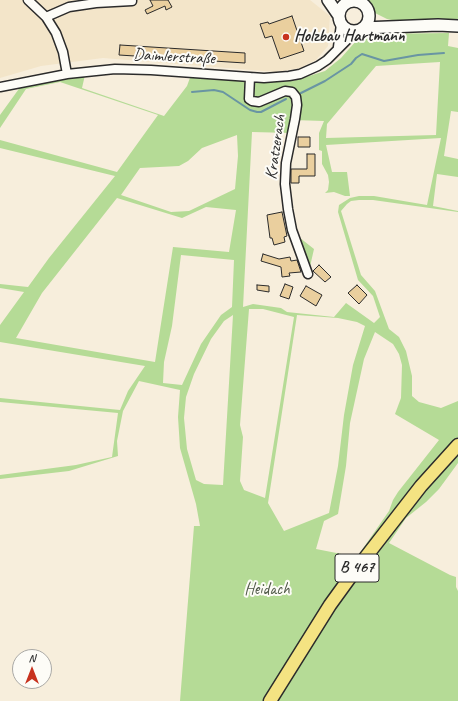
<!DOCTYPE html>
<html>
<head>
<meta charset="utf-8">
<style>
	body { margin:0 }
	#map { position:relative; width:458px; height:701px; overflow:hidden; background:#f7eedc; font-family:Caveat,sans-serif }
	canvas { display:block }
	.north { position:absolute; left:12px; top:649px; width:40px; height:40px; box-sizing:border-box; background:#fdfcf7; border:1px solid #a9a8a5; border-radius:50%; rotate:0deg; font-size:11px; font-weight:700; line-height:16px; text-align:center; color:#2b2b2b }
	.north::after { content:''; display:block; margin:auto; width:14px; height:18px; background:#c8321e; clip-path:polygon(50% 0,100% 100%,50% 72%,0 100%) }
</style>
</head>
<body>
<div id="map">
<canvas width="458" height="701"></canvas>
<div class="north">N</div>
</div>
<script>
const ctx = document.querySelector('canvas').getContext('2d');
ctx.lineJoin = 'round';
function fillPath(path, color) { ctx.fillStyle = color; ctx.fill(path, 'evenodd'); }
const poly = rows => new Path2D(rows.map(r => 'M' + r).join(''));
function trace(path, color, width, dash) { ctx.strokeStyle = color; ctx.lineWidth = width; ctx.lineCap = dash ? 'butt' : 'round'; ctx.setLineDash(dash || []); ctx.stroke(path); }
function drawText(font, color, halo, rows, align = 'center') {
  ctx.font = font + ' Caveat,sans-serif'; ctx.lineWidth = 4; ctx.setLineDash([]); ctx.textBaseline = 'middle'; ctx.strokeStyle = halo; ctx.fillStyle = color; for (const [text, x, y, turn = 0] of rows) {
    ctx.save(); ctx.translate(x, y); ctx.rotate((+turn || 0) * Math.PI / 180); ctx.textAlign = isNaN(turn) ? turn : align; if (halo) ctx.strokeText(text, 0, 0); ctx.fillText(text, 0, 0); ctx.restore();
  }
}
fillPath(poly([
	[0,0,310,0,330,16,328,46,316,60,300,68,276,72,103,58,41,66,0,78]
]), '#f3e5c9');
fillPath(poly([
	[364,0,458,0,458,23,402,22,387,19,373,12,371,7],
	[449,33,448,46,458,48,458,112,451,111,444,156,458,159,458,177,437,174,433,206,458,211,458,212,373,200,359,200,351,201,347,204,341,211,361,275,375,291,389,329,399,337,406,351,412,376,412,396,419,402,441,408,458,401,458,437,420,480,323,606,263,701,180,701,194,526,200,526,196,504,180,448,178,417,180,390,139,381,123,411,117,441,118,456,69,471,0,479,0,475,76,465,112,457,118,413,0,402,0,398,120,410,128,391,145,366,0,342,0,325,24,292,0,288,0,284,28,287,49,258,115,176,0,148,0,140,117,172,158,115,60,82,26,89,0,128,0,115,21,86,85,75,82,88,164,116,187,86,191,75,257,82,293,81,325,71,341,58,356,41,363,36,372,34],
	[440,62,436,135,326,138,327,124,376,66],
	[293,120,324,121,319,133,319,150,322,151,322,164,328,175,329,182,328,190,325,193,334,192,345,196,350,196,347,172,332,172,326,145,441,138,427,205,374,196,359,196,350,198,339,205,338,212,358,280,373,296,380,317,374,323,346,303,334,317,287,312,281,308,253,304,243,307,252,132,291,133],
	[237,135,238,156,235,189,189,211,171,212,121,195,140,168,179,166,188,161,202,148],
	[117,198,182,218,206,207,236,210,229,252,173,247,155,362,16,338,42,293],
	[181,255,234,260,232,307,221,315,201,344,182,385,163,383,164,362,172,326],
	[249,309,263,309,294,317,265,498,244,490,240,481,243,437,240,425],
	[233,315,223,485,204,484,196,480,187,449,184,418,186,397,194,374,211,339,224,321],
	[297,315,338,318,357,322,365,326,353,365,344,415,338,466,329,513,284,531,268,503],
	[375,332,393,344,399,354,402,365,401,398,395,414,439,440,398,492,393,500,389,511,357,557,316,549,324,521,338,514,346,466,350,423,364,359],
	[295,234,314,249,309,271],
	[458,452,458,463,439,489,426,502,406,518,389,543,450,575,456,577,456,587,458,591,458,701,278,701,309,646,404,513]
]), '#b5db96');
trace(poly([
	[192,92,214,90,223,92,250,110,257,112,261,112,286,99],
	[301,93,325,81,351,64,356,58,362,54,384,61,418,55,444,53]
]), '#6995a3', 2);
const building = poly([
	[150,0,168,0,172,7,166,10,165,6,147,14,145,10,153,6,150,0],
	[292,16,304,51,280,59,272,36,265,38,260,24,268,22,269,24,292,16],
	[120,45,245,53,245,63,119,55,120,45],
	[298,137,310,137,310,147,298,147,298,137],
	[307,154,315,154,315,176,299,176,299,183,291,183,291,169,307,169,307,154],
	[282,212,287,236,284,237,285,242,274,245,272,238,270,238,267,215,282,212],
	[263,254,279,259,290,257,291,261,297,260,301,272,289,273,290,276,282,277,281,267,261,261,263,254],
	[319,265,331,277,325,282,313,271,319,265],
	[285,284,293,287,289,299,280,296,285,284],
	[257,285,269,286,269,292,257,290,257,285],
	[357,285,367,295,359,304,348,293,357,285],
	[306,286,322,295,316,306,300,296,306,286]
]);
fillPath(building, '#eacf9e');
trace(building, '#2b2b2b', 1);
const minor = poly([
	[28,0,46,17,56,33,63,52,67,74],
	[46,17,69,7,96,3,132,1],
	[338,47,341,24],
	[250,77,249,99,252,101,259,102,285,91,292,92,296,97,297,105,295,119,286,163,285,184,288,209,292,230,308,274],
	[0,87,67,74,115,69,151,70,264,78,289,76,300,74,318,66,327,60,356,31]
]);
const secondary = poly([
	[328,0,339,16],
	'339 16a15 15 0 1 1 30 0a15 15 0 1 1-30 0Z',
	[363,28,438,25,458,26]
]);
const primary = poly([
	[270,701,330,605,351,576,421,486,458,445]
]);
trace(minor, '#2b2b2b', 11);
trace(secondary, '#2b2b2b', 14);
trace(primary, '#2b2b2b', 15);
trace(minor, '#fdfcf7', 8);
trace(secondary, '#fdfcf7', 11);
trace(primary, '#f4e382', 12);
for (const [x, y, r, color] of [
	[286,37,4,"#c8321e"]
]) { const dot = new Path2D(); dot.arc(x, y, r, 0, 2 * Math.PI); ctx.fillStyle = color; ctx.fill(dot); trace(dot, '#fdfcf7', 1.5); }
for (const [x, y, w] of [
	[357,568,44]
]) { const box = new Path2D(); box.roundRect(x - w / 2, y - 14, w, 28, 3); ctx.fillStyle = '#fdfcf7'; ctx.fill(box); trace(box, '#2b2b2b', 1); }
drawText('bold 16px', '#2b2b2b', null, [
	["B 467",357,568]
]);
drawText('bold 17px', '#2b2b2b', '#fdfcf7', [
	["Holzbau Hartmann",294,37]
], 'left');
drawText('17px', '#2b2b2b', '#fdfcf7', [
	["Daimlerstraße",174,57,3],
	["Kratzerach",276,147,-82]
]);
drawText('17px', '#4e5746', '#fdfcf7', [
	["Heidach",267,590]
]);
</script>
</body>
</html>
